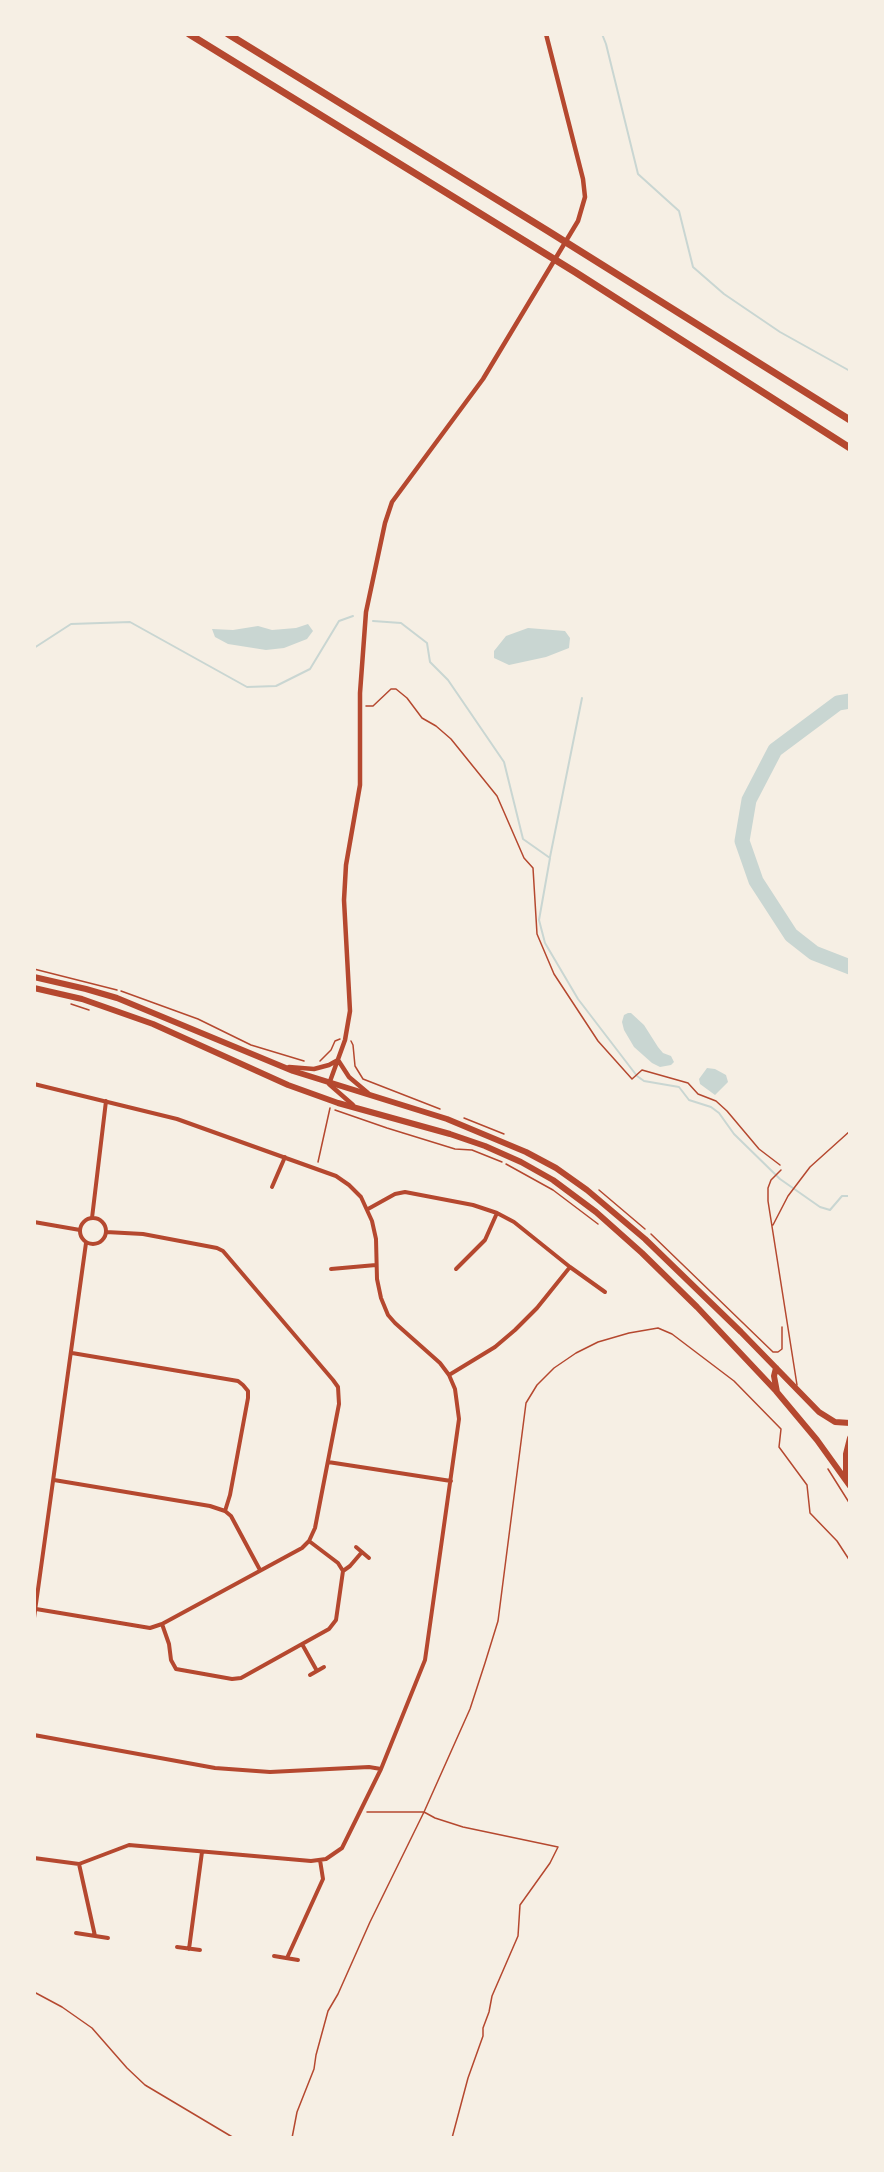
<!DOCTYPE html>
<html>
<head>
<meta charset="utf-8">
<style>
	body { margin:0 }
	#map { position:relative; width:884px; height:2172px; overflow:hidden; background:#f6efe4; font-family:Roboto,sans-serif }
	canvas { display:block }
	.frame { position:absolute; inset:0; border:36px solid #f6efe4; pointer-events:none }
</style>
</head>
<body>
<div id="map">
<canvas width="884" height="2172"></canvas>
<div class="frame"></div>
</div>
<script>
const ctx = document.querySelector('canvas').getContext('2d');
ctx.lineJoin = 'round';
function fillPath(path, color) { ctx.fillStyle = color; ctx.fill(path, 'evenodd'); }
const poly = rows => new Path2D(rows.map(r => 'M' + r).join(''));
function trace(path, color, width, dash) { ctx.strokeStyle = color; ctx.lineWidth = width; ctx.lineCap = dash ? 'butt' : 'round'; ctx.setLineDash(dash || []); ctx.stroke(path); }
fillPath(poly([
	[308,624,313,631,307,639,284,648,266,650,228,644,215,637,212,629,233,630,258,626,272,630,296,628],
	[528,628,565,631,570,638,569,648,546,657,509,665,494,658,494,651,506,636],
	[628,1013,631,1013,644,1025,658,1047,663,1053,671,1056,674,1062,671,1065,660,1067,652,1063,634,1047,624,1030,622,1022,624,1015],
	[707,1068,715,1069,726,1075,728,1082,715,1095,700,1084,699,1079]
]), '#c9d6d2');
trace(poly([
	[602,34,606,44,638,174,679,211,693,267,724,294,780,332,850,371],
	[373,621,401,623,427,643,430,662,448,680,504,762,523,839,550,858,539,920,545,943,578,999,637,1076,644,1081,679,1087,689,1100,711,1107,719,1113,734,1134,780,1179,820,1207,830,1210,842,1196,850,1196],
	[34,648,71,624,130,622,247,687,276,686,310,669,339,621,353,616],
	[550,857,582,698]
]), '#c9d6d2', 2);
trace(poly([
	[850,701,838,703,775,750,749,800,742,841,756,881,791,935,814,953,850,967]
]), '#c9d6d2', 15);
trace(poly([
	[366,706,373,706,391,689,396,689,407,698,422,718,436,726,451,739,497,796,524,858,533,868,537,934,554,974,598,1041,632,1079,642,1070,688,1083,698,1094,716,1101,727,1111,759,1149,780,1165],
	[34,969,117,990],
	[121,991,198,1019,251,1045,304,1061],
	[71,1004,89,1010],
	[351,1041,353,1045,355,1066,363,1079,440,1109],
	[320,1061,331,1050,335,1041,340,1039],
	[335,1110,387,1128,455,1149,472,1150,502,1162],
	[464,1118,504,1134],
	[318,1162,330,1108],
	[506,1164,553,1190,598,1224],
	[599,1190,645,1229],
	[651,1234,773,1352,778,1352,782,1349,782,1327],
	[828,1469,850,1504],
	[367,1812,424,1812,435,1818,463,1827,558,1847,550,1863,520,1905,518,1936,492,1996,489,2012,483,2028,483,2036,468,2078,452,2138],
	[292,2138,297,2112,314,2069,316,2055,328,2011,338,1994,370,1922,424,1812,470,1709,485,1663,498,1621,526,1403,537,1385,554,1368,576,1353,598,1342,629,1333,658,1328,672,1334,734,1381,781,1429,779,1447,807,1485,810,1513,837,1541,850,1561]
]), '#b5482f', 1.5);
trace(poly([
	[781,1170,771,1180,768,1188,768,1201,797,1385],
	[773,1225,788,1196,810,1167,850,1131],
	[34,1992,62,2007,92,2028,127,2068,145,2085,234,2138]
]), '#b5482f', 1.5);
trace(poly([
	[34,1084,177,1119,336,1176,349,1185,361,1197,372,1221,376,1239,377,1279,381,1298,388,1315,395,1323,440,1363,449,1375,455,1389,459,1419,425,1660,381,1769,342,1848,326,1859,311,1861,129,1845,79,1864,34,1858],
	[272,1187,285,1157],
	[368,1209,395,1194,405,1192,473,1205,497,1213,514,1222,570,1267,537,1308,515,1330,495,1347,449,1375],
	'80 1231a13 13 0 1 1 26 0a13 13 0 1 1-26 0Z',
	[92,1218,106,1101],
	[34,1222,80,1230],
	[570,1267,605,1292],
	[331,1269,376,1265],
	[456,1269,485,1240,497,1213],
	[72,1353,238,1381,243,1385,248,1391,248,1398,230,1495,225,1511],
	[328,1462,451,1481],
	[54,1480,210,1506,225,1511,231,1516,260,1570],
	[356,1547,369,1558],
	[343,1571,350,1566,362,1552],
	[36,1609,150,1628,162,1624,302,1548,309,1541,315,1528,339,1404,338,1387,333,1380,223,1251,217,1248,143,1234,106,1232],
	[34,1618,86,1243],
	[162,1624,169,1644,171,1660,176,1669,232,1679,241,1678,329,1629,336,1620,343,1571,338,1563,309,1541],
	[302,1644,317,1671],
	[310,1675,324,1667],
	[34,1735,215,1768,270,1772,369,1767,381,1769],
	[79,1864,95,1936],
	[76,1933,108,1938],
	[177,1947,200,1950],
	[189,1949,202,1852],
	[274,1956,298,1960],
	[287,1958,323,1879,320,1860]
]), '#b5482f', 4);
trace(poly([
	[338,1060,349,1077,368,1093],
	[289,1067,314,1069,329,1065,338,1060],
	[353,1105,329,1084,345,1040,350,1011,344,900,346,865,360,785,360,693,366,612,385,523,392,502,483,379,578,221,585,197,583,179,546,34]
]), '#b5482f', 4.5);
trace(poly([
	[34,977,86,989,117,998,293,1071,447,1119,526,1152,556,1168,587,1190,645,1239,741,1332,819,1412,835,1422,850,1423],
	[34,988,82,999,153,1024,288,1085,338,1103,450,1134,485,1146,521,1162,553,1180,596,1212,642,1253,697,1307,776,1391,817,1440,850,1486],
	[776,1368,774,1376,777,1392],
	[846,1478,846,1454,850,1438]
]), '#b5482f', 6);
trace(poly([
	[189,34,575,272,850,448],
	[228,34,548,231,850,420]
]), '#b5482f', 7);
</script>
</body>
</html>
